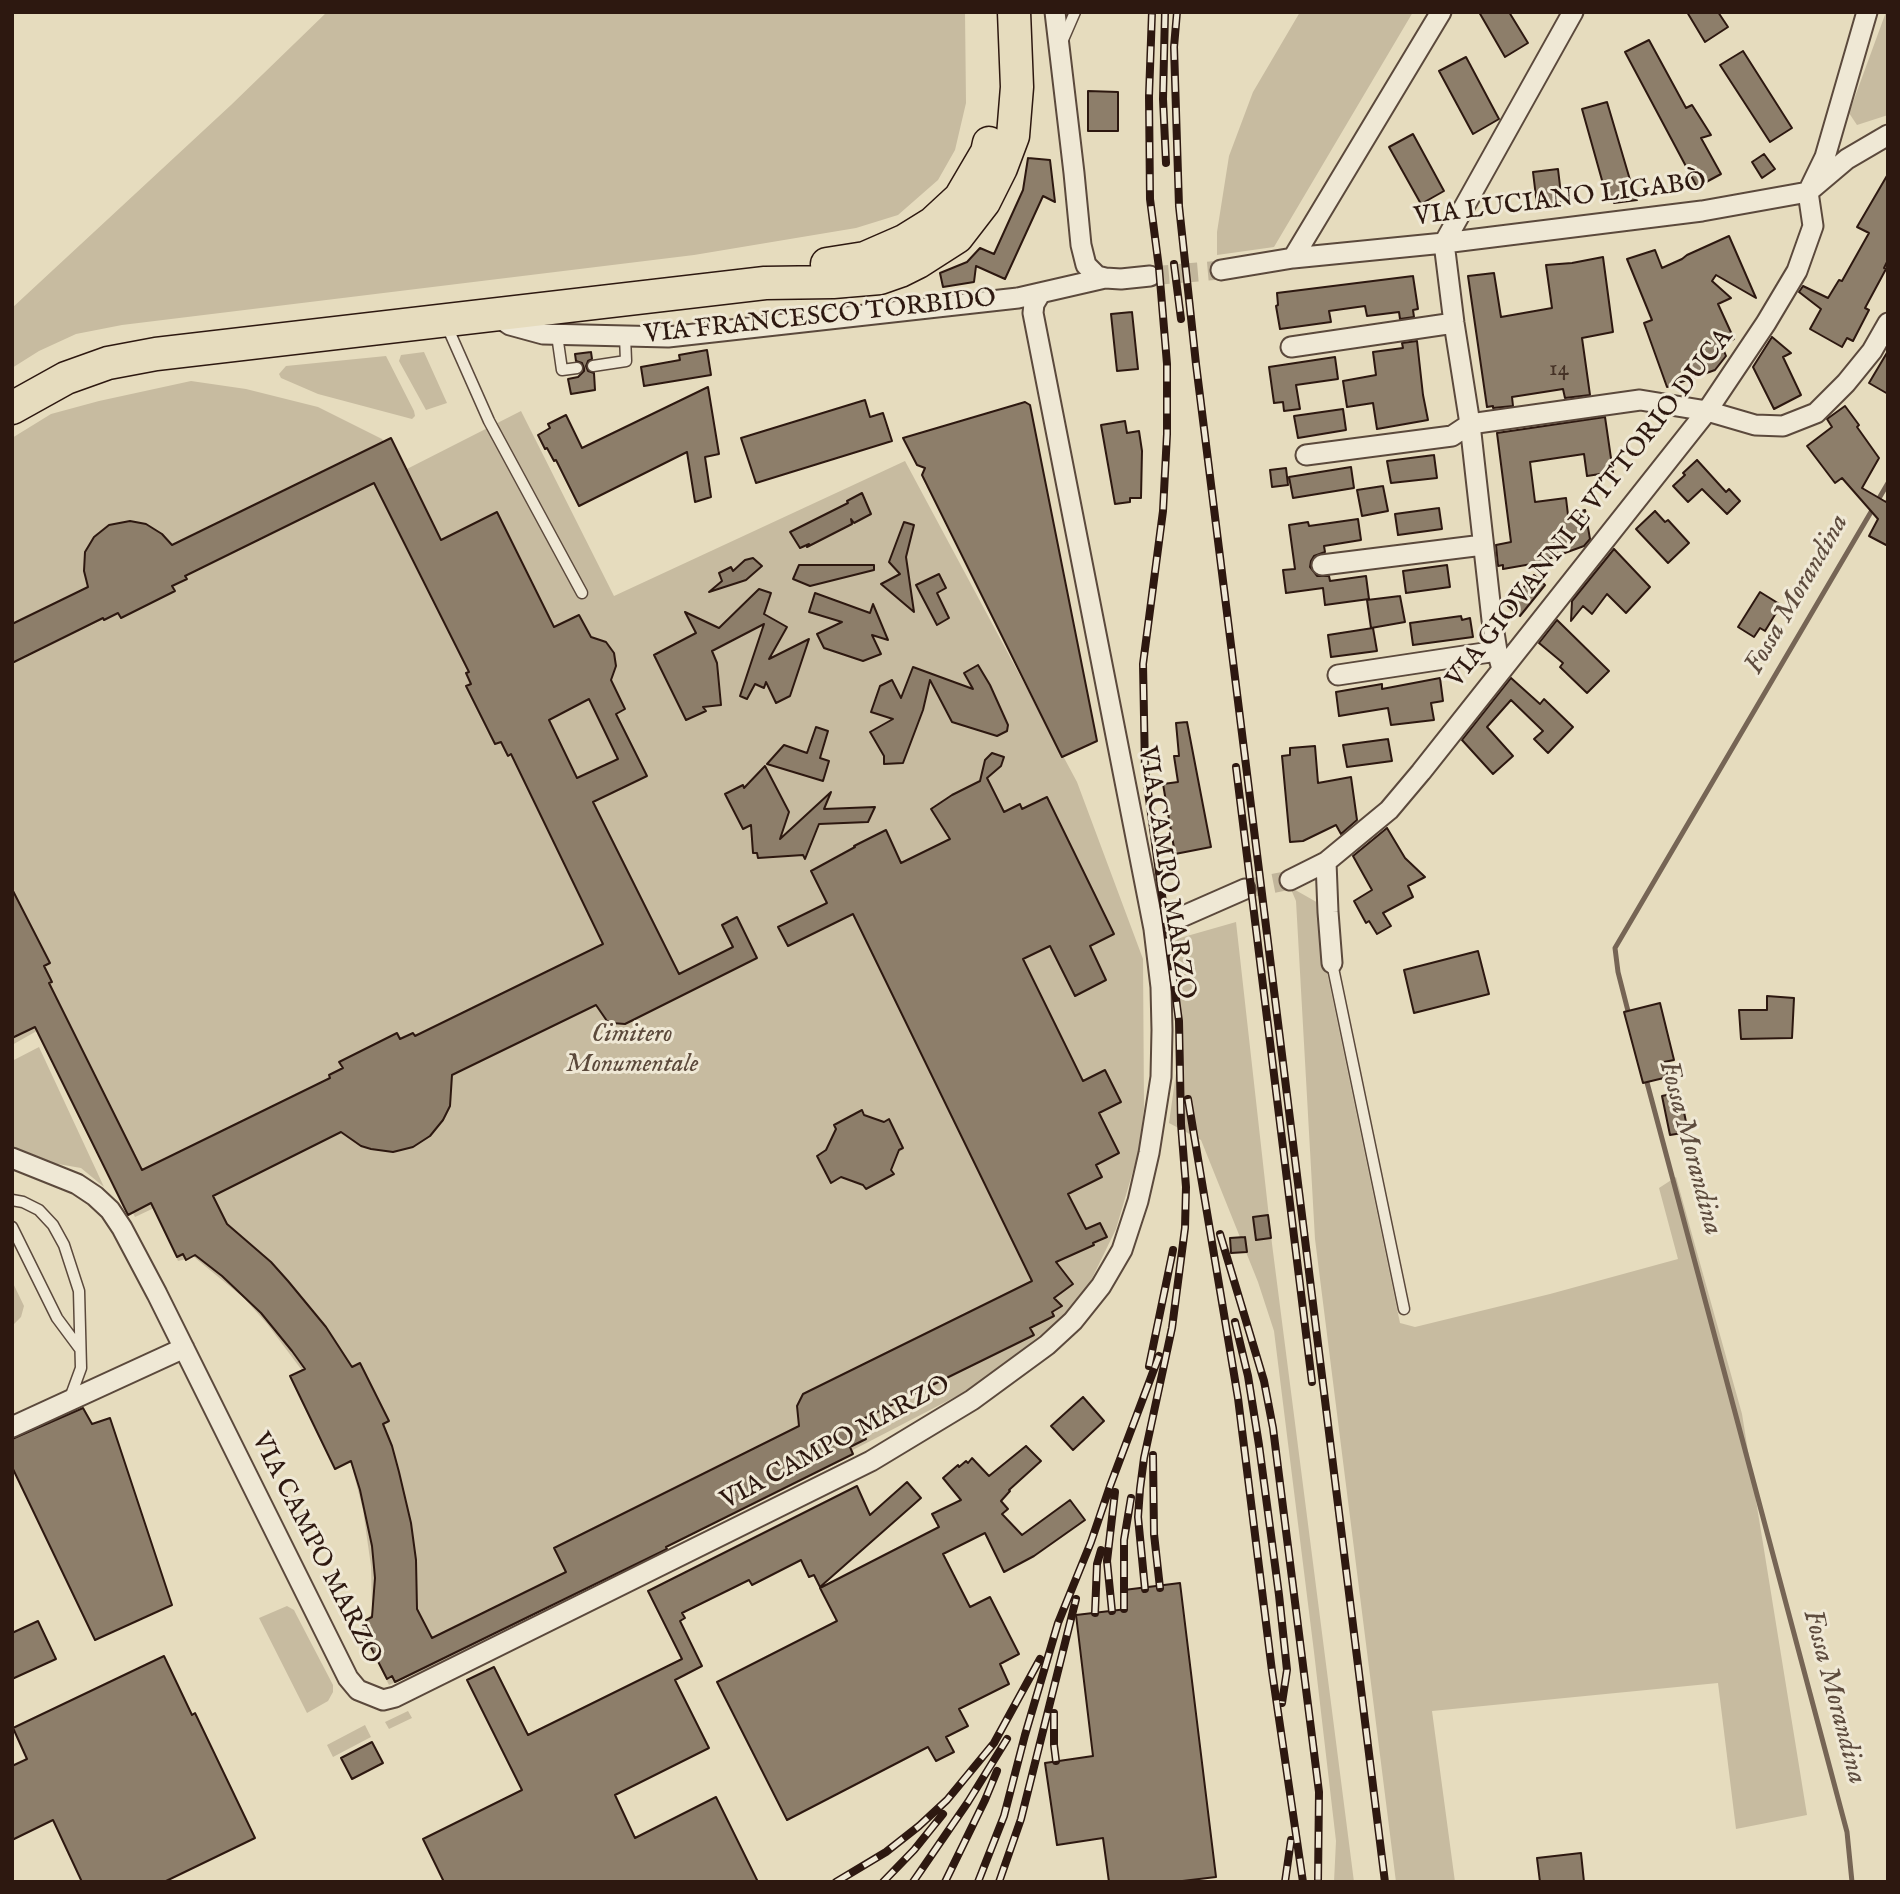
<!DOCTYPE html>
<html>
<head>
<meta charset="utf-8">
<style>
	body { margin:0 }
	#map { position:relative; width:1900px; height:1894px; overflow:hidden; background:#e6dcbe; font-family:"IM FELL English",serif }
	canvas { display:block }
	.frame { position:absolute; inset:0; border:14px solid #2d1810; pointer-events:none }
</style>
</head>
<body>
<div id="map">
<canvas width="1900" height="1894"></canvas>
<div class="frame"></div>
</div>
<script>
const ctx = document.querySelector('canvas').getContext('2d');
ctx.lineJoin = 'round';
function fillPath(path, color) { ctx.fillStyle = color; ctx.fill(path, 'evenodd'); }
const poly = rows => new Path2D(rows.map(r => 'M' + r).join(''));
function trace(path, color, width, dash) { ctx.strokeStyle = color; ctx.lineWidth = width; ctx.lineCap = dash ? 'butt' : 'round'; ctx.setLineDash(dash || []); ctx.stroke(path); }
function drawText(font, color, halo, rows, align = 'center') {
  ctx.font = font + ' "IM FELL English",serif'; ctx.lineWidth = 6; ctx.setLineDash([]); ctx.textBaseline = 'middle'; ctx.strokeStyle = halo; ctx.fillStyle = color; for (const [text, x, y, turn = 0] of rows) {
    ctx.save(); ctx.translate(x, y); ctx.rotate((+turn || 0) * Math.PI / 180); ctx.textAlign = isNaN(turn) ? turn : align; if (halo) ctx.strokeText(text, 0, 0); ctx.fillText(text, 0, 0); ctx.restore();
  }
}
fillPath(poly([
	[327,12,965,12,966,103,955,150,938,180,898,215,856,228,694,255,122,325,76,334,39,351,12,368,12,308,231,105],
	[1300,12,1413,12,1274,247,1217,255,1217,232,1229,156,1253,92],
	[1886,12,1888,12,1888,115,1857,125,1849,113],
	[424,352,447,403,426,410,399,361,401,355],
	[386,356,414,411,415,416,412,419,318,394,281,378,279,374,286,366],
	[191,381,246,389,318,407,382,439,401,472,521,411,614,596,905,461,1077,782,1143,959,1144,1108,1140,1147,1116,1229,1081,1301,984,1382,446,1661,389,1685,361,1630,372,1613,371,1566,363,1510,350,1459,304,1373,268,1325,244,1298,194,1257,178,1261,154,1208,135,1217,42,1028,12,1045,12,438,51,414,99,401],
	[1290,887,1320,904,1327,972,1400,1323,1415,1327,1550,1294,1678,1259,1659,1188,1676,1177,1742,1414,1807,1815,1736,1829,1718,1683,1432,1711,1455,1882,1396,1882,1315,1239,1296,901],
	[1236,922,1272,1244,1354,1882,1334,1882,1336,1841,1314,1652,1274,1331,1258,1282,1201,1140,1169,1123,1177,1066,1179,1023,1177,969,1173,940],
	[39,1047,104,1187,81,1168,29,1159,12,1151,12,1061],
	[12,1281,24,1306,21,1317,12,1326],
	[287,1606,294,1610,297,1616,333,1685,333,1692,328,1701,307,1713,259,1618],
	[408,1711,412,1718,389,1729,385,1722],
	[365,1725,371,1737,333,1757,327,1745]
]), '#c7bba0');
trace(poly([
	[1629,1015,1618,972,1615,948,1888,483],
	[1645,1075,1847,1832,1852,1882]
]), '#766555', 5);
const building = poly([
	[1479,12,1509,12,1528,43,1505,57,1479,12],
	[1687,12,1718,12,1728,27,1705,42,1687,12],
	[1649,40,1686,108,1692,105,1711,135,1701,138,1721,174,1697,187,1625,52,1649,40],
	[1743,51,1792,128,1770,142,1720,65,1743,51],
	[1466,57,1499,119,1473,134,1439,71,1466,57],
	[1088,91,1118,92,1118,131,1088,131,1088,91],
	[1607,102,1633,190,1637,200,1614,203,1612,196,1607,198,1582,109,1607,102],
	[1413,134,1444,191,1421,204,1389,147,1413,134],
	[1764,154,1775,169,1762,178,1752,162,1764,154],
	[1028,158,1050,160,1055,202,1043,196,1005,279,976,266,974,282,943,287,940,273,967,262,980,248,994,254,1023,190,1028,158],
	[1558,169,1562,203,1537,205,1533,172,1558,169],
	[1888,174,1888,260,1884,268,1886,269,1865,308,1869,310,1853,341,1847,338,1842,347,1810,329,1821,309,1799,292,1803,286,1828,298,1839,280,1842,281,1869,233,1857,227,1888,174],
	[1729,236,1756,298,1716,275,1712,281,1731,298,1718,304,1734,339,1722,346,1726,356,1715,370,1667,387,1644,323,1652,320,1627,259,1655,250,1662,268,1682,259,1687,255,1729,236],
	[1603,257,1613,332,1582,338,1590,395,1565,398,1563,389,1512,397,1513,406,1493,408,1493,406,1487,407,1468,276,1494,273,1501,317,1552,308,1546,265,1572,263,1603,257],
	[1413,276,1418,309,1413,310,1414,317,1400,319,1399,312,1367,316,1365,306,1329,311,1331,322,1280,329,1276,306,1278,305,1277,293,1413,276],
	[1132,312,1138,369,1117,371,1111,314,1132,312],
	[1772,337,1791,353,1783,357,1801,395,1774,409,1753,367,1772,337],
	[1417,341,1423,395,1428,420,1377,429,1373,403,1347,407,1343,381,1376,375,1373,352,1403,348,1402,343,1417,341],
	[707,350,711,375,644,386,641,367,680,360,679,355,707,350],
	[1888,351,1888,394,1869,383,1888,351],
	[591,352,592,359,588,361,586,366,588,371,594,373,595,390,571,394,568,379,578,377,584,371,584,368,582,363,576,361,575,354,591,352],
	[1335,357,1338,379,1296,385,1300,409,1284,411,1283,402,1274,403,1269,367,1335,357],
	[708,387,719,454,705,457,711,497,695,502,687,452,579,506,556,460,554,461,547,448,545,449,538,435,550,428,548,424,566,415,582,448,708,387],
	[865,400,870,417,883,413,892,441,756,483,741,438,865,400],
	[1025,402,1030,405,1097,741,1062,757,922,475,925,468,917,465,903,438,1025,402],
	[1845,406,1859,425,1857,427,1879,458,1862,488,1886,502,1888,499,1888,546,1869,536,1878,519,1842,478,1835,483,1807,446,1832,427,1827,419,1845,406],
	[1343,409,1346,430,1298,438,1294,416,1343,409],
	[1605,417,1613,472,1587,476,1584,454,1530,462,1535,502,1566,498,1568,515,1585,510,1590,539,1584,546,1551,558,1543,559,1543,562,1503,569,1503,565,1498,566,1496,545,1511,542,1497,433,1605,417],
	[1125,421,1127,433,1139,431,1142,451,1141,498,1130,498,1130,502,1115,504,1101,425,1125,421],
	[391,438,441,540,497,512,554,627,579,615,591,637,606,642,614,653,616,666,611,680,625,709,616,714,647,776,593,802,679,974,733,947,722,925,737,917,757,958,625,1024,612,1023,607,1021,596,1005,452,1075,450,1106,443,1120,430,1136,413,1147,393,1152,371,1149,361,1146,341,1132,213,1196,227,1224,271,1262,288,1281,326,1327,352,1367,360,1363,389,1421,383,1424,392,1446,399,1472,411,1523,416,1560,417,1609,432,1638,566,1572,554,1548,799,1426,797,1406,803,1394,1032,1281,853,914,788,946,778,927,827,903,811,871,855,847,854,846,886,830,901,863,950,839,931,809,952,795,980,781,985,760,992,753,1004,757,1001,766,987,778,1004,812,1020,804,1022,809,1047,797,1114,934,1090,946,1106,980,1075,996,1050,946,1023,959,1083,1081,1105,1070,1121,1102,1099,1113,1119,1153,1096,1165,1102,1177,1068,1194,1086,1229,1100,1223,1107,1237,1093,1243,1094,1245,1056,1262,1073,1284,1054,1298,1062,1306,1052,1312,1054,1316,1030,1328,1034,1335,857,1422,866,1439,850,1447,853,1454,666,1547,667,1549,395,1682,392,1676,387,1679,362,1630,369,1626,366,1620,372,1617,375,1578,372,1546,360,1490,351,1461,335,1469,290,1376,305,1369,292,1351,261,1313,222,1276,195,1255,186,1260,183,1254,177,1257,151,1203,128,1215,35,1027,12,1038,12,889,50,963,44,966,52,982,49,983,142,1170,330,1078,329,1075,343,1068,339,1062,397,1033,400,1039,413,1033,415,1036,603,944,511,754,508,756,501,742,495,744,466,686,471,684,466,673,469,672,374,483,185,576,187,579,172,586,175,591,121,618,118,613,104,620,103,618,12,663,12,624,88,587,84,571,85,552,94,537,109,525,130,521,146,524,162,534,172,545,391,438],
	[589,699,618,759,577,778,549,720,589,699],
	[1434,455,1437,478,1391,483,1387,461,1434,455],
	[1697,460,1726,492,1729,489,1740,501,1727,514,1702,489,1688,502,1673,486,1685,475,1683,473,1697,460],
	[1351,467,1354,488,1293,498,1289,477,1351,467],
	[1286,468,1288,485,1272,487,1270,470,1286,468],
	[1383,486,1388,511,1362,516,1357,490,1383,486],
	[862,493,871,514,854,523,851,519,852,524,807,547,809,544,800,548,790,532,848,503,847,501,862,493],
	[1439,508,1442,529,1398,535,1395,514,1439,508],
	[1655,511,1665,522,1668,520,1689,543,1668,563,1636,529,1655,511],
	[1358,519,1361,540,1324,546,1325,552,1314,556,1311,561,1310,567,1317,576,1329,576,1330,581,1366,576,1369,599,1325,605,1323,588,1286,593,1283,570,1295,569,1289,525,1308,522,1309,526,1358,519],
	[904,522,914,525,906,557,914,612,881,584,900,574,889,562,904,522],
	[1614,549,1650,587,1626,613,1607,594,1592,614,1583,606,1571,621,1572,601,1614,549],
	[753,558,762,566,746,580,709,592,722,581,719,573,731,567,733,571,745,560,753,558],
	[799,565,874,565,874,570,810,586,793,579,799,565],
	[1447,565,1450,587,1406,593,1403,571,1447,565],
	[939,574,946,588,937,593,949,618,937,625,916,585,939,574],
	[1534,575,1545,585,1520,616,1508,606,1534,575],
	[759,589,771,593,764,614,787,627,769,659,809,639,790,696,776,703,766,682,764,688,755,684,747,699,740,696,764,624,712,651,717,663,721,705,703,707,706,711,686,720,654,655,696,633,685,612,719,628,759,589],
	[1760,592,1781,605,1765,631,1760,628,1754,637,1738,627,1760,592],
	[815,593,870,613,873,604,888,640,872,635,881,654,863,661,824,648,817,634,842,622,809,612,815,593],
	[1400,596,1405,622,1371,628,1367,600,1400,596],
	[1461,616,1462,620,1470,618,1473,637,1413,645,1410,623,1461,616],
	[1557,620,1609,671,1587,693,1560,667,1563,663,1539,643,1557,620],
	[1373,628,1377,651,1331,657,1328,635,1373,628],
	[978,665,990,685,1008,725,1007,731,997,736,952,722,930,680,923,710,903,763,884,764,884,756,870,732,893,719,871,712,880,686,892,680,901,698,913,667,973,689,964,673,978,665],
	[1440,678,1443,701,1431,703,1434,720,1391,725,1388,708,1339,716,1336,692,1382,684,1382,689,1440,678],
	[1511,678,1540,704,1544,699,1573,727,1548,753,1534,739,1543,731,1511,700,1487,727,1513,756,1493,774,1462,740,1511,678],
	[1187,722,1211,847,1175,854,1163,784,1178,782,1174,756,1179,756,1176,723,1187,722],
	[816,727,828,731,820,758,829,761,823,781,767,764,784,745,807,753,816,727],
	[1388,739,1392,761,1347,767,1343,745,1388,739],
	[1315,746,1318,783,1351,777,1357,820,1341,834,1336,825,1303,841,1290,842,1282,756,1290,755,1290,748,1315,746],
	[765,766,789,812,780,839,831,792,824,809,875,807,868,822,819,824,805,859,803,855,758,858,757,853,753,853,751,825,743,829,725,794,743,785,744,788,765,766],
	[1387,828,1405,858,1425,877,1408,886,1413,897,1383,913,1391,926,1377,934,1369,921,1366,923,1354,901,1372,890,1353,856,1387,828],
	[1478,951,1489,994,1414,1013,1404,970,1478,951],
	[1767,996,1794,998,1792,1038,1741,1039,1739,1010,1767,1010,1767,996],
	[1660,1003,1674,1060,1664,1062,1668,1077,1643,1083,1624,1012,1660,1003],
	[1680,1092,1688,1132,1670,1135,1662,1096,1680,1092],
	[862,1110,864,1115,884,1122,889,1119,903,1148,899,1150,891,1170,894,1174,866,1189,863,1185,841,1177,831,1183,817,1156,826,1150,836,1129,834,1125,862,1110],
	[1268,1215,1271,1238,1256,1240,1253,1217,1268,1215],
	[1245,1237,1247,1252,1231,1253,1230,1238,1245,1237],
	[1083,1397,1104,1421,1073,1450,1051,1426,1083,1397],
	[83,1408,92,1424,110,1418,172,1605,95,1640,12,1467,12,1439,83,1408],
	[1026,1446,1041,1461,1009,1490,1010,1491,1001,1501,1008,1509,1002,1514,1022,1535,1070,1500,1085,1520,1034,1556,1004,1572,985,1533,943,1554,970,1607,990,1597,1019,1654,1000,1664,1009,1684,959,1709,968,1726,946,1737,954,1752,936,1761,928,1747,787,1820,717,1682,837,1621,820,1588,939,1527,932,1514,961,1500,943,1478,958,1465,959,1467,966,1461,968,1463,972,1458,989,1476,1026,1446],
	[907,1482,921,1498,820,1587,814,1575,809,1577,801,1560,752,1585,749,1580,682,1613,685,1618,680,1621,702,1666,675,1680,709,1748,615,1795,635,1838,716,1797,758,1882,444,1882,423,1839,522,1790,467,1680,494,1667,528,1735,682,1659,648,1591,857,1486,870,1515,907,1482],
	[1180,1583,1216,1877,1174,1882,1109,1882,1103,1838,1057,1845,1045,1763,1093,1756,1076,1615,1127,1609,1124,1590,1180,1583],
	[38,1621,56,1659,12,1679,12,1633,38,1621],
	[164,1656,192,1715,195,1713,255,1838,164,1882,82,1882,53,1820,12,1840,12,1766,27,1759,13,1728,164,1656],
	[372,1742,383,1763,352,1779,341,1758,372,1742],
	[1581,1853,1584,1882,1540,1882,1537,1858,1581,1853]
]);
fillPath(building, '#8d7e6a');
trace(building, '#2d1810', 2);
trace(poly([
	[1150,276,1221,270],
	[1245,889,1290,880]
]), '#c1b59b', 19, [19, 10]);
const lane = poly([
	[1062,42,1075,12],
	[446,324,489,421,582,593],
	[557,335,562,370,577,368],
	[593,366,626,361,625,336],
	[1332,963,1404,1309],
	[12,1200,23,1202,39,1210,53,1225,64,1245,79,1291,81,1368,70,1398],
	[12,1227,57,1318,80,1349]
]);
const street = poly([
	[1055,12,1074,173,1081,245,1086,265,1097,276,1105,278,1121,279,1150,276],
	[1293,258,1441,12],
	[1221,270,1293,258,1444,243,1702,211,1808,192,1847,159,1888,135],
	[498,317,510,325,543,334,668,337,1018,298,1105,278],
	[1291,347,1454,323],
	[1306,455,1452,436,1470,424,1640,400,1707,411,1755,425,1783,426,1816,413,1846,383,1872,351,1888,323],
	[1322,565,1483,545],
	[1502,669,1497,651,1492,620,1470,424,1454,323,1444,243,1573,12],
	[1338,675,1497,651],
	[1326,862,1328,912,1332,963],
	[1290,880,1326,862,1389,810,1421,772,1707,411,1766,323,1797,271,1813,226,1808,192,1825,157,1867,12],
	[1154,929,1245,889],
	[12,1158,77,1184,95,1196,110,1210,122,1228,157,1294,348,1678,358,1690,383,1700,395,1697,871,1461,972,1400,1047,1345,1073,1321,1101,1286,1122,1250,1138,1201,1149,1153,1161,1077,1162,1030,1161,987,1154,929,1033,313,1034,304,1040,294],
	[12,1427,184,1348]
]);
const primary = poly([
	[827,264,865,258,904,241,933,223,960,198,987,152,989,143],
	[12,408,66,378,108,363,156,354,765,283,833,282,880,278,900,271,918,262,957,237,984,202,1001,168,1013,136,1017,87,1014,12]
]);
trace(lane, '#5b493c', 13);
trace(street, '#5b493c', 23);
trace(primary, '#2d1810', 35);
trace(lane, '#efe8d5', 10);
trace(street, '#efe8d5', 19);
trace(primary, '#e6dcbe', 32);
const rail = poly([
	[1165,12,1163,99,1166,163],
	[1177,12,1174,47,1179,206,1196,364,1385,1882],
	[1174,264,1181,319],
	[1236,767,1312,1382],
	[1188,1099,1238,1398,1272,1671,1303,1882],
	[1220,1234,1264,1381,1273,1428,1319,1792,1318,1882],
	[1235,1322,1248,1376,1259,1445,1279,1595,1287,1670,1282,1703],
	[1149,1366,1173,1250],
	[1153,1455,1154,1534,1160,1588],
	[1145,1589,1138,1517,1140,1489,1144,1458,1172,1328,1185,1228,1186,1187,1181,1124,1179,1021,1145,769,1143,664,1163,511,1167,434,1167,364,1159,268,1150,199,1149,96,1152,12],
	[1124,1609,1124,1540,1131,1498],
	[1112,1611,1107,1561,1115,1492],
	[1095,1613,1097,1564,1101,1550],
	[1054,1713,1054,1745,1056,1761],
	[836,1882,886,1852,919,1826,947,1800,994,1743,1040,1659],
	[883,1882,914,1850,943,1814],
	[913,1882,968,1802,1007,1739],
	[945,1882,985,1800,997,1771],
	[978,1882,1004,1816,1025,1735,1058,1623,1091,1542,1110,1486,1159,1356],
	[999,1882,1021,1819,1076,1599],
	[1285,1882,1291,1840]
]);
trace(rail, '#2d1810', 8);
trace(rail, '#efe8d5', 5, [16]);
drawText('23px', '#453226', null, [
	["14",1559,370]
]);
drawText('26px', '#2d1810', '#efe8d5', [
	["VIA LUCIANO LIGABÒ",1560,201,-7],
	["VIA FRANCESCO TORBIDO",820,318,-6],
	["VIA GIOVANNI E VITTORIO DUCA",1591,509,-52],
	["VIA CAMPO MARZO",1165,873,81],
	["VIA CAMPO MARZO",836,1444,-28],
	["VIA CAMPO MARZO",315,1549,63]
]);
drawText('italic 26px', '#5b493b', '#efe8d5', [
	["Cimitero",632,1036],
	["Monumentale",632,1066]
]);
drawText('italic 28px', '#5e4c3e', '#efe8d5', [
	["Fossa Morandina",1798,595,-60],
	["Fossa Morandina",1689,1148,75],
	["Fossa Morandina",1833,1697,75]
]);
</script>
</body>
</html>
